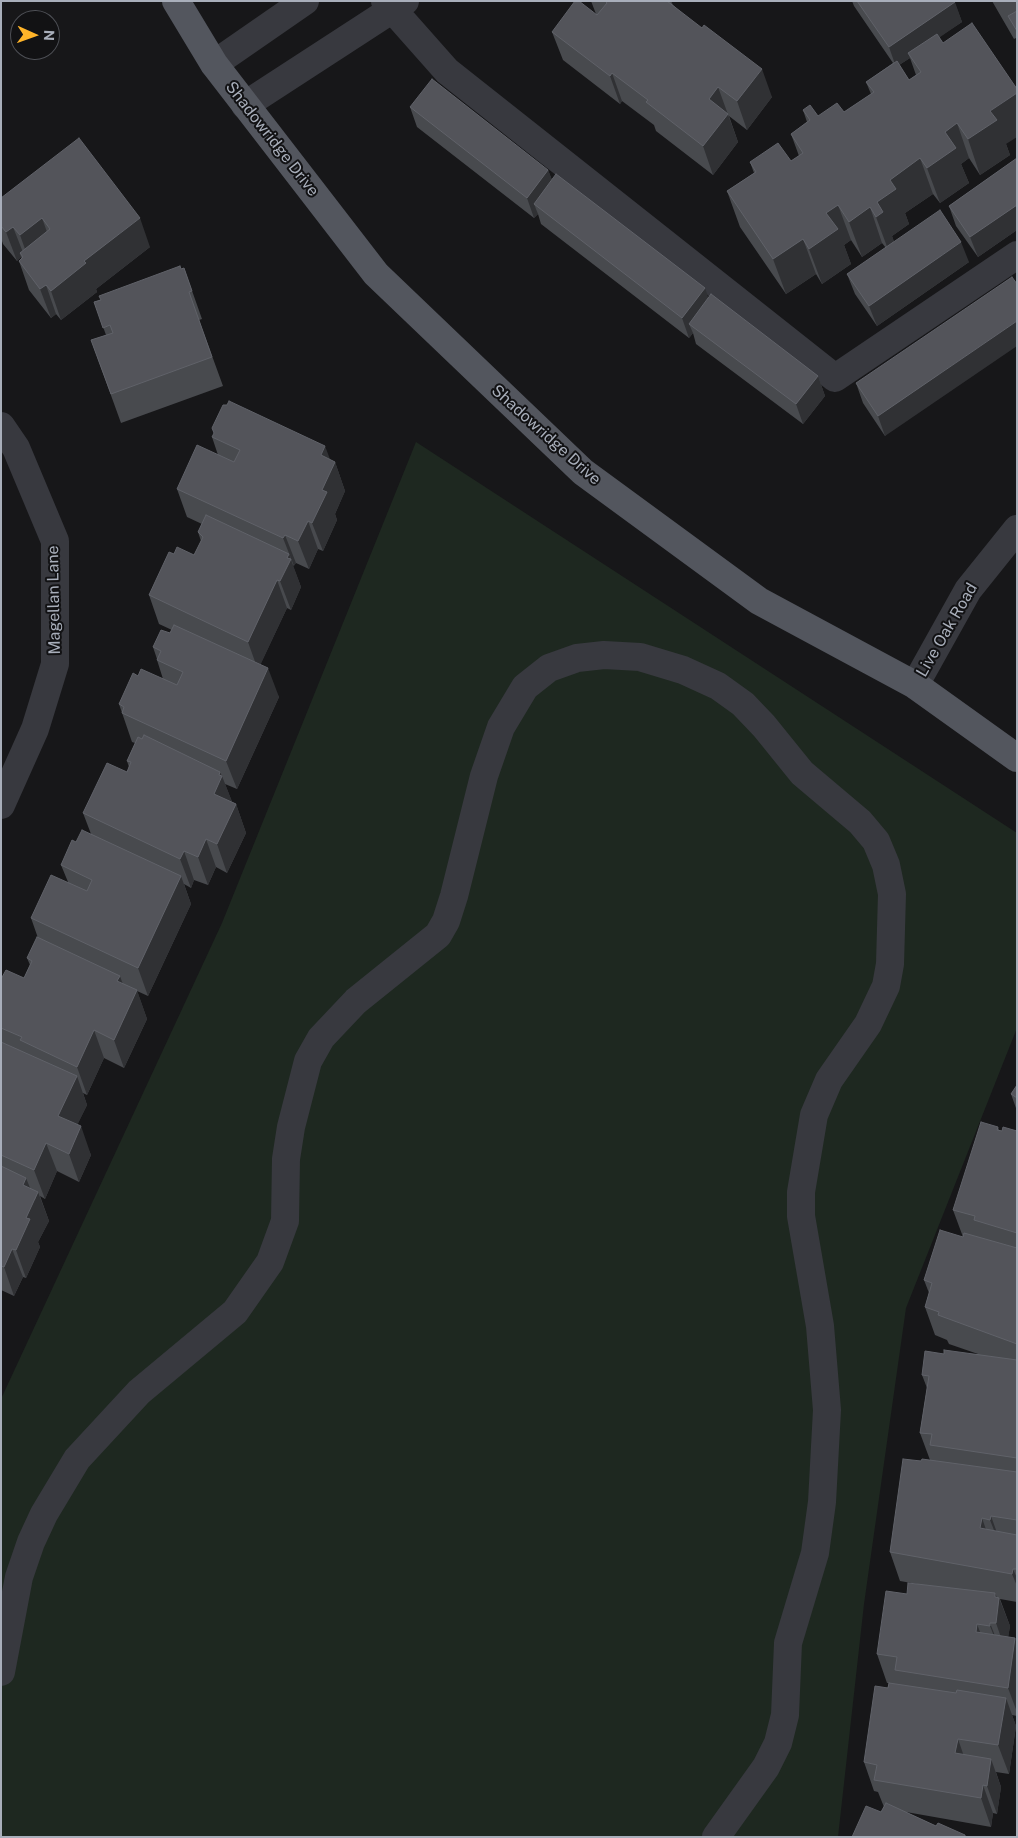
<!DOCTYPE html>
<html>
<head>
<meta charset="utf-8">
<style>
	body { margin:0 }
	#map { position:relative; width:1018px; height:1838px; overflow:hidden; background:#171719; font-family:"Public Sans",sans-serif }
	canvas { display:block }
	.frame { position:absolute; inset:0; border:2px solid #a8aeba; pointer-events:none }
	.north { position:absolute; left:10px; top:10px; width:50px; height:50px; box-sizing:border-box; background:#121214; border:1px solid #4e5056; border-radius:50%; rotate:92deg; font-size:14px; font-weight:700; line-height:20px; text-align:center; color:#a8aeba }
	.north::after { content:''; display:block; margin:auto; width:18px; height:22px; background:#ffb429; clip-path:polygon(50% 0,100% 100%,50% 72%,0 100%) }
</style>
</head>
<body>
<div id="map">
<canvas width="1018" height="1838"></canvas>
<div class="frame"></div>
<div class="north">N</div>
</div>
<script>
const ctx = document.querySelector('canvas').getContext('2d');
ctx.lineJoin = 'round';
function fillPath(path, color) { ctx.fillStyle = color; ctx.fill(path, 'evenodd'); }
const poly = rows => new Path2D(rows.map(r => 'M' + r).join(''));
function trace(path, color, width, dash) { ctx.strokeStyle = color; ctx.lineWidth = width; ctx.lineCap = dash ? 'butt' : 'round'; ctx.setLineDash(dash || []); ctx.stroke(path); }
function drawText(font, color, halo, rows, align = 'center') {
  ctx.font = font + ' "Public Sans",sans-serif'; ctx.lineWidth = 4; ctx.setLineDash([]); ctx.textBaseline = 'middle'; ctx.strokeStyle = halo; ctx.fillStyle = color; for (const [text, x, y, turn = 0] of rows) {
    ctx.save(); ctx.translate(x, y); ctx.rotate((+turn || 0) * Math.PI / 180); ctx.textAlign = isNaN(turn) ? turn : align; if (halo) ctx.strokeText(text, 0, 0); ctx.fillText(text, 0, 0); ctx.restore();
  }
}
fillPath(poly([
	[416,442,1017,833,1017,1028,906,1308,864,1604,838,1837,1,1837,1,1399,222,923]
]), '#1e2820');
trace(poly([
	[385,1,447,71,835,378,1017,255],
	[214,64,305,1],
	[245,105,405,1],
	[1,426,16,448,55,541,55,664,35,729,1,805],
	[915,685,968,590,1017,529],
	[1,1672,19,1577,31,1542,44,1514,77,1459,139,1392,235,1312,270,1262,285,1221,286,1159,291,1127,308,1061,321,1038,356,1001,438,935,446,921,454,896,484,776,501,727,525,687,549,668,577,658,604,655,640,657,683,670,718,686,743,704,764,726,802,773,860,822,876,841,886,865,892,894,890,964,886,986,868,1024,829,1080,814,1115,801,1192,801,1216,820,1326,827,1410,822,1502,815,1553,788,1643,785,1715,778,1743,766,1767,716,1837]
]), '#38393f', 28);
trace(poly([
	[176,1,214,64,376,274,583,472,759,601,915,685,1017,758]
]), '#53565e', 28);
fillPath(poly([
	[591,1,671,1,673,5,772,97,747,130,729,116,738,142,713,175,656,131,654,125,622,101,620,104,563,60,552,32,596,14],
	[852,1,954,1,962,22,939,37,1006,144,1010,155,980,175,969,158,961,164,969,183,940,203,933,194,905,213,909,224,892,236,894,242,969,262,877,326,855,294,847,274,886,248,882,243,862,257,851,240,844,245,851,264,822,284,816,274,786,294,740,227,727,191,754,173,750,162,791,161,799,156,791,134,807,122,803,110,818,116,844,112,871,94,866,82,893,63,854,6],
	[910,58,916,75,909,80,899,65],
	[992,1,1017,1,1017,40,1016,38,1014,39],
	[410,107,548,170,552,180,708,298,818,376,825,396,803,424,696,344,693,333,689,338,541,224,538,214,534,218,417,127],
	[1017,158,1017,230,978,257,956,226,949,206],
	[1,198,150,247,96,289,97,292,61,320,56,314,51,318,29,290,19,261,22,259,21,257,17,261,3,244,1,238],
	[184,268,202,319,199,320,223,386,121,423,91,340,106,335,94,302],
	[1017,284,885,436,863,403,856,383],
	[212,437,331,460,335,462,345,491,335,514,337,520,323,551,318,549,309,569,296,563,293,566,301,587,291,610,287,608,260,665,279,697,237,789,225,784,232,802,236,804,246,833,227,873,216,867,208,885,194,880,191,888,184,884,191,904,148,996,137,991,147,1019,124,1068,104,1058,87,1095,83,1093,87,1105,77,1125,91,1155,79,1182,57,1171,45,1199,40,1196,49,1221,38,1242,40,1247,26,1278,23,1277,14,1296,1,1290,1,979,24,978,30,965,27,958,38,938,31,918,68,882,61,865,76,842,91,834,83,813,127,772,129,767,127,761,135,743,132,742,119,704,138,676,163,679,157,660,157,659,153,647,170,633,172,630,159,624,149,595,174,554,194,555,201,541,198,532,202,524,187,517,177,489,218,455],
	[1017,1085,1017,1111,1011,1094],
	[998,1127,999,1130,1002,1131,1017,1131,1017,1602,1000,1599,1010,1626,1008,1637,1015,1638,1017,1642,1017,1716,1012,1715,1016,1726,1009,1774,996,1772,1001,1787,997,1814,993,1813,991,1827,906,1812,936,1826,965,1835,966,1837,852,1837,881,1812,884,1807,878,1792,874,1791,864,1762,889,1683,887,1683,877,1654,907,1594,917,1584,900,1581,890,1552,921,1461,930,1460,920,1433,927,1388,922,1375,944,1354,978,1354,949,1344,947,1340,935,1335,925,1307,929,1293,924,1280,963,1237,953,1210]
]), '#484a4e');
fillPath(poly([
	[955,2,962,22,911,57,908,53,910,58,896,67,889,47],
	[762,69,772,97,747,130,737,101],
	[612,73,622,101,620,104,610,76],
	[718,87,738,142,713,175,703,146,709,99],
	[1017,93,1017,137,1006,144,1010,155,980,175,968,139,990,111],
	[957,123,969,158,961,164,969,183,940,203,927,168,945,132],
	[920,158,933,194,905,213,909,224,892,236,896,247,889,252,876,217,877,202,890,180],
	[548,170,556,190,534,204,538,214,534,218,527,198],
	[838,205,851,240,844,245,851,264,822,284,809,249,826,213],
	[1017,205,1017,230,978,257,970,237],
	[870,207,882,243,862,257,849,222],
	[42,218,52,246,30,263,20,235],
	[140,218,150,247,96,289,97,292,61,320,51,291,84,261],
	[13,227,24,255,20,253,21,257,17,261,6,232],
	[803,239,816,274,786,294,773,259],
	[961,242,969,262,877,326,869,306],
	[46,285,56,314,51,318,40,289],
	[705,288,712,308,689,324,693,333,689,338,682,318],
	[1017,321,1017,346,885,436,878,416],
	[818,376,825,396,803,424,796,404],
	[325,446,333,467,335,462,345,491,335,514,337,520,323,551,312,523,322,490,321,455],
	[308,521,318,549,309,569,298,541],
	[285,535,296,563,294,566,283,538],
	[289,554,301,587,291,610,280,581,287,558],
	[277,580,287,608,258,670,248,642],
	[268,668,279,697,237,789,226,761],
	[220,772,222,776,233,804,214,794,219,775],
	[236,804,246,833,227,873,217,844],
	[206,839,216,867,208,885,198,857],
	[184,851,194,880,191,888,180,859],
	[181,876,191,904,148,996,138,968],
	[120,976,130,1005,117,981],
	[137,990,147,1019,124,1068,114,1040],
	[94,1030,104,1058,87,1095,77,1067],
	[77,1076,87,1105,68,1144,58,1116],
	[81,1126,91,1155,79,1182,69,1154],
	[46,1143,57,1171,45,1199,34,1170],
	[26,1178,35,1200,38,1192,49,1221,38,1242,40,1247,26,1278,16,1250,26,1218,23,1185],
	[12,1249,23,1277,14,1296,4,1267],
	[991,1516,1001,1544,1001,1548,990,1520],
	[982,1518,992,1547,980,1528],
	[1013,1569,1017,1578,1017,1586,1012,1574],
	[995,1593,999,1602,999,1598,1010,1626,1006,1652,996,1623,995,1597],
	[990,1623,1001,1651,1001,1654,990,1626],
	[977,1624,988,1653,976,1632],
	[1015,1638,1017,1642,1017,1712,1008,1688],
	[1006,1698,1016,1726,1009,1774,998,1745],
	[958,1739,968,1768,955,1753],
	[991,1759,1001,1787,997,1814,987,1786],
	[983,1785,993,1813,991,1827,981,1798]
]), '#303134');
const building = poly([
	[575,1,579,1,597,15,607,3,605,1,667,1,702,28,704,25,762,69,737,101,718,87,709,99,728,114,703,146,646,102,648,100,612,73,610,76,552,32,575,1],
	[857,1,954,1,955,2,889,47,857,1],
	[1017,11,1017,31,1008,16,1017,11],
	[972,23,1017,89,1017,93,990,111,997,120,968,139,957,123,945,132,956,148,927,168,920,158,890,180,896,189,877,202,883,212,876,217,870,207,849,222,838,205,826,213,838,229,809,249,803,239,773,259,727,191,756,172,750,162,778,143,791,161,803,153,791,134,810,120,803,110,810,105,818,116,837,103,844,112,874,92,866,82,897,61,909,80,921,72,908,53,937,34,943,43,972,23],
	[432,79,548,170,527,198,410,107,432,79],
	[79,138,140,218,84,261,86,263,51,291,46,285,40,289,19,261,23,257,20,253,50,229,42,218,20,235,13,227,6,232,1,226,1,198,79,138],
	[1017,158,1017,205,970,237,949,206,1017,158],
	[556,174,705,288,682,318,534,204,556,174],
	[940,210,961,242,869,306,847,274,940,210],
	[180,266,181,269,184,268,192,291,189,292,212,357,111,394,91,340,113,333,110,325,103,328,94,302,101,300,99,296,180,266],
	[1012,277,1017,284,1017,321,878,416,856,383,1012,277],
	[711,294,818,376,796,404,689,324,711,294],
	[229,401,325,446,321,455,335,462,322,490,327,492,312,523,308,521,298,541,285,535,283,538,177,489,197,445,234,462,240,450,212,437,214,433,212,428,223,405,227,405,229,401],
	[206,515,289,554,287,558,291,559,280,581,277,580,248,642,149,595,169,552,174,554,177,547,194,555,203,537,198,532,206,515],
	[174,625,268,668,226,761,122,713,124,707,119,704,133,673,138,676,141,669,177,685,183,672,157,660,161,651,153,647,161,630,170,633,174,625],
	[144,735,220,772,219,775,222,776,214,794,236,804,217,844,206,839,198,857,184,851,180,859,83,813,107,763,127,772,131,762,127,761,138,737,142,739,144,735],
	[82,830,181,876,138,968,31,918,51,875,87,891,92,880,61,865,72,840,76,842,82,830],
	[37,937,120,976,117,981,137,990,114,1040,94,1030,77,1067,20,1040,22,1037,1,1028,1,979,6,970,24,978,32,961,27,958,37,937],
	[1,1042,77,1076,58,1116,81,1126,69,1154,46,1143,34,1170,1,1155,1,1042],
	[1017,1085,1017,1098,1011,1094,1017,1085],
	[981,1122,998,1127,997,1130,1002,1131,1003,1127,1017,1131,1017,1233,974,1220,975,1216,953,1210,981,1122],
	[1,1166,26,1178,23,1185,38,1192,26,1218,30,1219,16,1250,12,1249,4,1267,1,1266,1,1166],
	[940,1230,963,1237,964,1233,1017,1248,1017,1344,938,1315,939,1312,925,1307,932,1283,924,1280,940,1230],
	[944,1350,1017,1360,1017,1458,930,1445,932,1434,920,1433,929,1376,922,1375,925,1351,944,1354,944,1350],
	[903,1459,921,1461,922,1459,1017,1472,1017,1520,991,1516,990,1520,982,1518,980,1528,1017,1535,1017,1569,1013,1569,1012,1574,890,1552,903,1459],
	[908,1583,995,1593,995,1597,999,1598,996,1623,990,1623,990,1626,977,1624,976,1632,1015,1638,1008,1688,895,1670,897,1657,877,1654,886,1591,907,1594,908,1583],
	[889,1683,956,1693,957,1690,1006,1698,998,1745,958,1739,955,1753,991,1759,987,1786,983,1785,981,1798,874,1780,877,1765,864,1762,875,1686,888,1688,889,1683],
	[886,1803,936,1826,938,1823,965,1835,965,1837,852,1837,866,1806,881,1812,886,1803]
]);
fillPath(building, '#53545a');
trace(building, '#606269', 1);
drawText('16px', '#a8aeba', '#121214', [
	["Shadowridge Drive",272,139,52],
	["Shadowridge Drive",546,435,42],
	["Magellan Lane",54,600,-91],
	["Live Oak Road",947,630,-60]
]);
</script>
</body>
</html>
